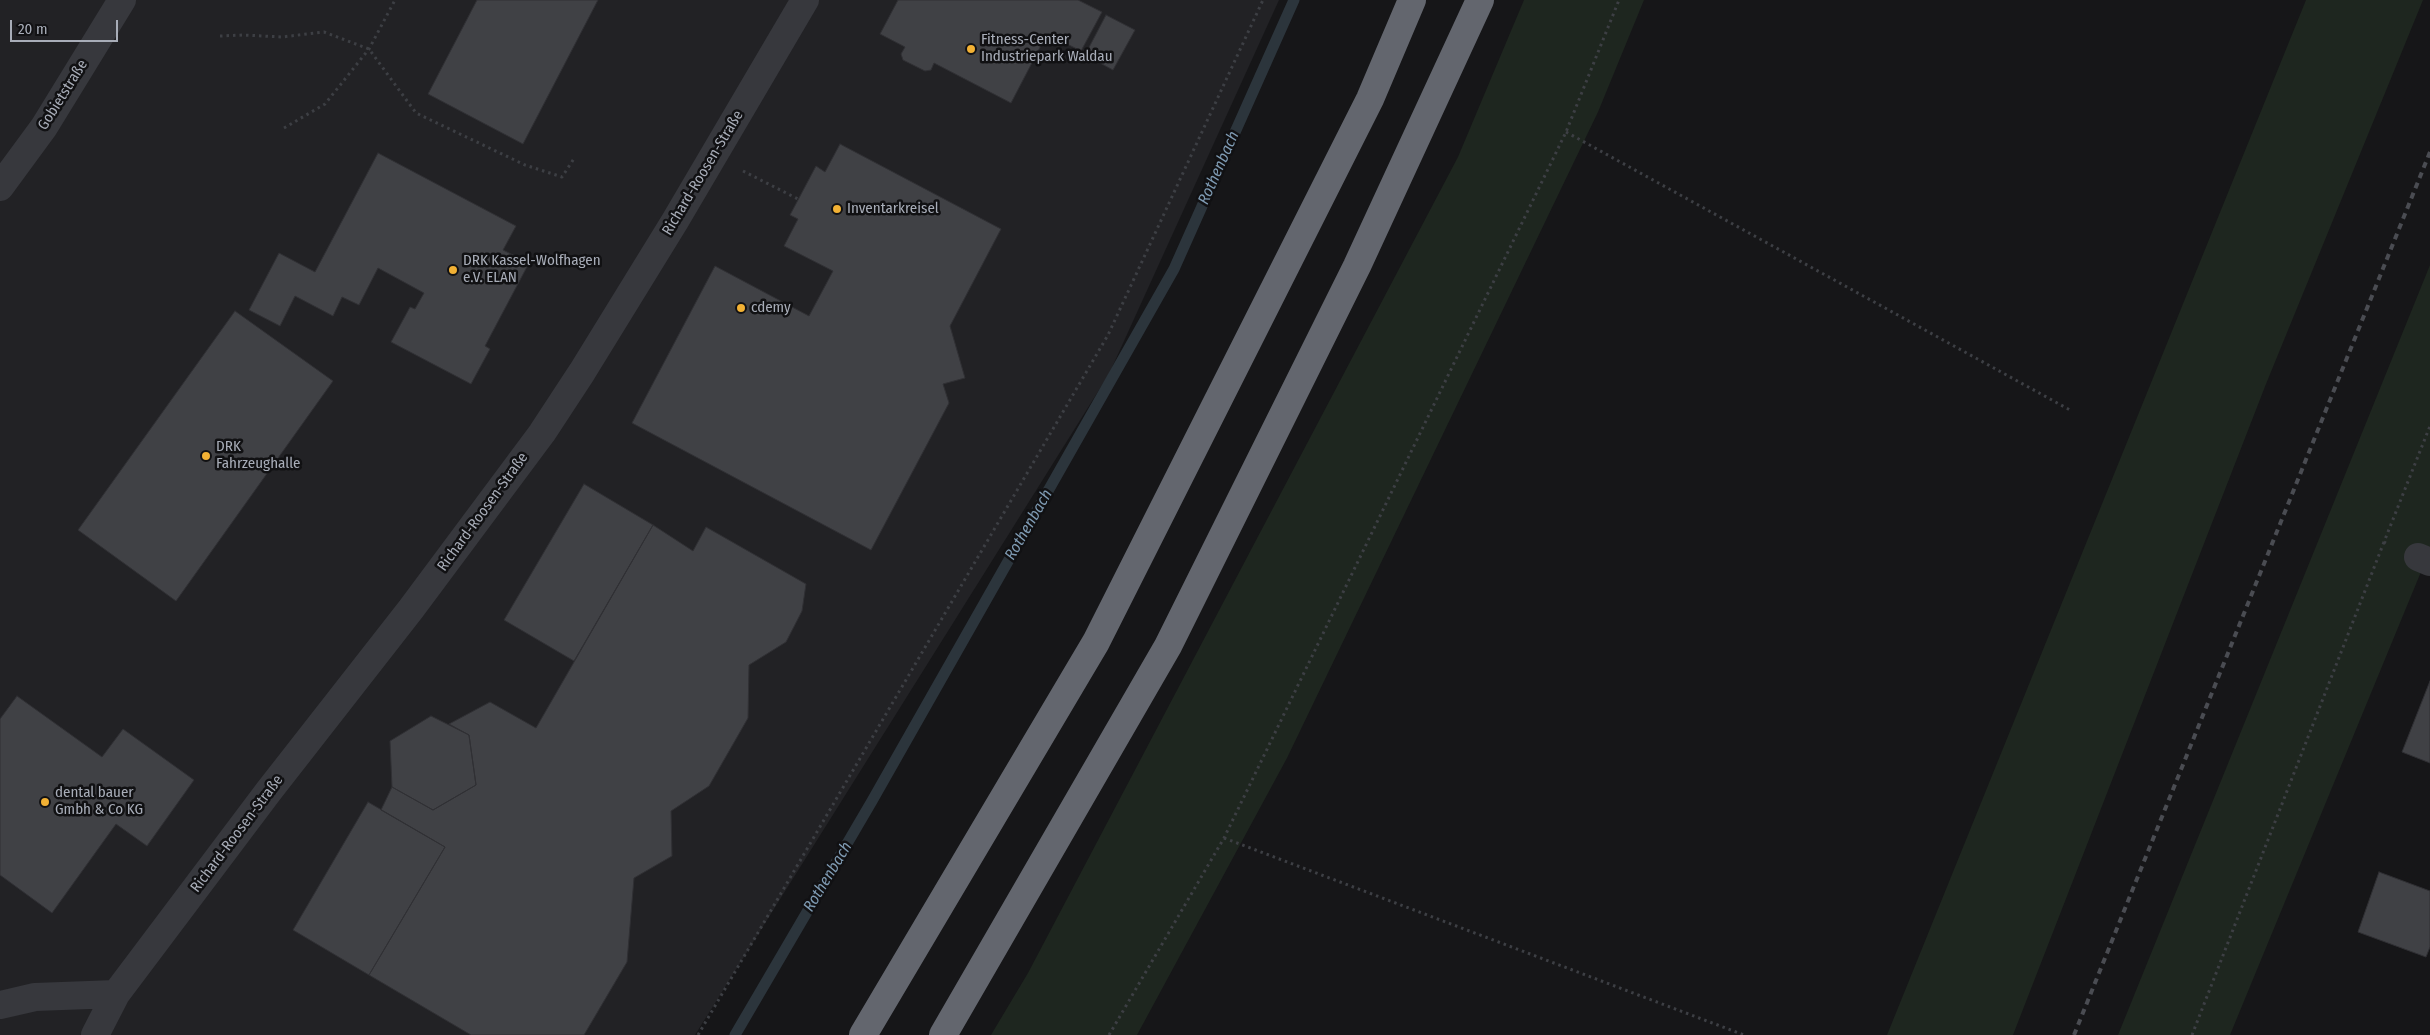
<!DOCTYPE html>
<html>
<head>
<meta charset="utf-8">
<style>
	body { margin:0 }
	#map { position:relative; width:2430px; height:1035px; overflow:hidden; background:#161618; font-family:"Fira Sans Condensed",sans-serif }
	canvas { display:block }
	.scale { position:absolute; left:10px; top:20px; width:108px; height:22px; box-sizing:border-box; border:2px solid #a8adb8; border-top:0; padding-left:6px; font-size:15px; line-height:18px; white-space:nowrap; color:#a8adb8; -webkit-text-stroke:4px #111113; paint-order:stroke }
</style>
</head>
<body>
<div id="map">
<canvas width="2430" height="1035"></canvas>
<div class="scale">20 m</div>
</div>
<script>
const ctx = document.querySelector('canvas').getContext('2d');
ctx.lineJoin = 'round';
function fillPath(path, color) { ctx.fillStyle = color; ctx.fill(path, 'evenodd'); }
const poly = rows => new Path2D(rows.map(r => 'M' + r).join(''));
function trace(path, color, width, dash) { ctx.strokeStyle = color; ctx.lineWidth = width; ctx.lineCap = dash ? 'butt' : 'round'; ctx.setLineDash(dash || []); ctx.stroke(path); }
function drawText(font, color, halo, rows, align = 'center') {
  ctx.font = font + ' "Fira Sans Condensed",sans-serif'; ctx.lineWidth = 5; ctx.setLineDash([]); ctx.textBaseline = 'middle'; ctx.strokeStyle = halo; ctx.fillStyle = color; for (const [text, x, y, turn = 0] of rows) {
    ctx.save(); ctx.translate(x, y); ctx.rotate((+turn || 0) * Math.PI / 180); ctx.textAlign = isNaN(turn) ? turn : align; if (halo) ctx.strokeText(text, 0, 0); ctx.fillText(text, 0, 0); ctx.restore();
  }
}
fillPath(poly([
	[0,0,1279,0,1109,374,695,1035,0,1035]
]), '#222225');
fillPath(poly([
	[1524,0,1644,0,1598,112,1287,758,1137,1035,991,1035,1028,973,1458,157],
	[2306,0,2423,0,2266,384,2013,1035,1887,1035],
	[2430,265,2430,550,2230,1035,2118,1035]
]), '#1e261f');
trace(poly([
	[735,1035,872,801,1174,269,1294,0]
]), '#2c353c', 11);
const building = poly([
	[477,0,598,0,523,144,428,94,477,0],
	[898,0,1078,0,1102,12,1081,51,1047,34,1011,103,934,63,931,70,925,71,903,60,901,54,905,47,880,34,898,0],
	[1106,15,1135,30,1113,70,1085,55,1106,15],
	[840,144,1001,229,950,326,965,378,943,384,949,403,871,550,632,423,715,266,809,316,833,271,784,246,798,219,790,215,816,166,825,172,840,144],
	[378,153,516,226,503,250,529,263,485,346,490,349,471,384,391,342,410,307,415,309,424,293,378,268,359,305,342,297,333,316,295,296,280,326,249,310,279,253,315,272,378,153],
	[235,311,333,381,176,601,78,530,235,311],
	[584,484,653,525,574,661,504,620,584,484],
	[653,525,693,551,706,527,806,584,802,611,786,642,749,665,748,718,709,786,671,811,672,856,634,878,627,962,584,1035,471,1035,369,975,445,847,381,810,392,787,433,810,476,785,469,735,449,724,490,702,536,728,653,525],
	[2430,681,2430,763,2402,752,2430,681],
	[17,696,102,757,123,729,194,780,147,846,116,824,52,913,0,875,0,719,17,696],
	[431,716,469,735,476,785,433,810,392,787,390,741,431,716],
	[368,802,445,847,369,975,293,930,368,802],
	[2379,872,2430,891,2430,947,2426,957,2358,932,2379,872]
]);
fillPath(building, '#404145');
trace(building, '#303034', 1);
trace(poly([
	[220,36,243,35,282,37,324,32,369,49,416,113,525,165,562,177,575,157],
	[284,128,325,104,369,49,395,0],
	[1566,132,2070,410],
	[743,171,798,199],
	[2386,543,2384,542,2430,426],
	[1224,838,1744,1035],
	[698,1035,1108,335,1263,0],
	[1109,1035,1224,838,1566,132,1619,0],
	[2192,1035,2384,542]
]), '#3d3f44', 3, [2.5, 4]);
trace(poly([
	[0,187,44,127,122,0],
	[2418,557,2430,562],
	[0,1005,35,997,116,994],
	[95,1035,116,994,268,792,411,609,542,433,582,372,675,221,805,0]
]), '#37383d', 28);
trace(poly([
	[863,1035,1096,642,1370,99,1412,0],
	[943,1035,1168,646,1357,266,1480,0]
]), '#63666e', 28);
trace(poly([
	[2074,1035,2430,152]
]), '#4a4c52', 4, [6, 5]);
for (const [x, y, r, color] of [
	[971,49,5,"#f2b134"],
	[837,209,5,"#f2b134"],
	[453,270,5,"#f2b134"],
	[741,308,5,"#f2b134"],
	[206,456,5,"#f2b134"],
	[45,802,5,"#f2b134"]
]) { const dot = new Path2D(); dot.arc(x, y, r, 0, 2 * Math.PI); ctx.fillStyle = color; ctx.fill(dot); trace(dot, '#111113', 2); }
drawText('15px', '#a8adb8', '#111113', [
	["Fitness-Center",981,40],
	["Industriepark Waldau",981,57],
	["Inventarkreisel",847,209],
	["DRK Kassel-Wolfhagen",463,261],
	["e.V. ELAN",463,278],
	["cdemy",751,308],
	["DRK",216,447],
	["Fahrzeughalle",216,464],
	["dental bauer",55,793],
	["Gmbh & Co KG",55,810]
], 'left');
drawText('15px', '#a8adb8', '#111113', [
	["Gobietstraße",63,95,-58],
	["Richard-Roosen-Straße",703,173,-59],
	["Richard-Roosen-Straße",483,512,-54],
	["Richard-Roosen-Straße",237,834,-53]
]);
drawText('italic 16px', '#7f9bb3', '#111113', [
	["Rothenbach",1219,168,-66],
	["Rothenbach",1029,525,-60],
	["Rothenbach",828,877,-59]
]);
</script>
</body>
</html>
